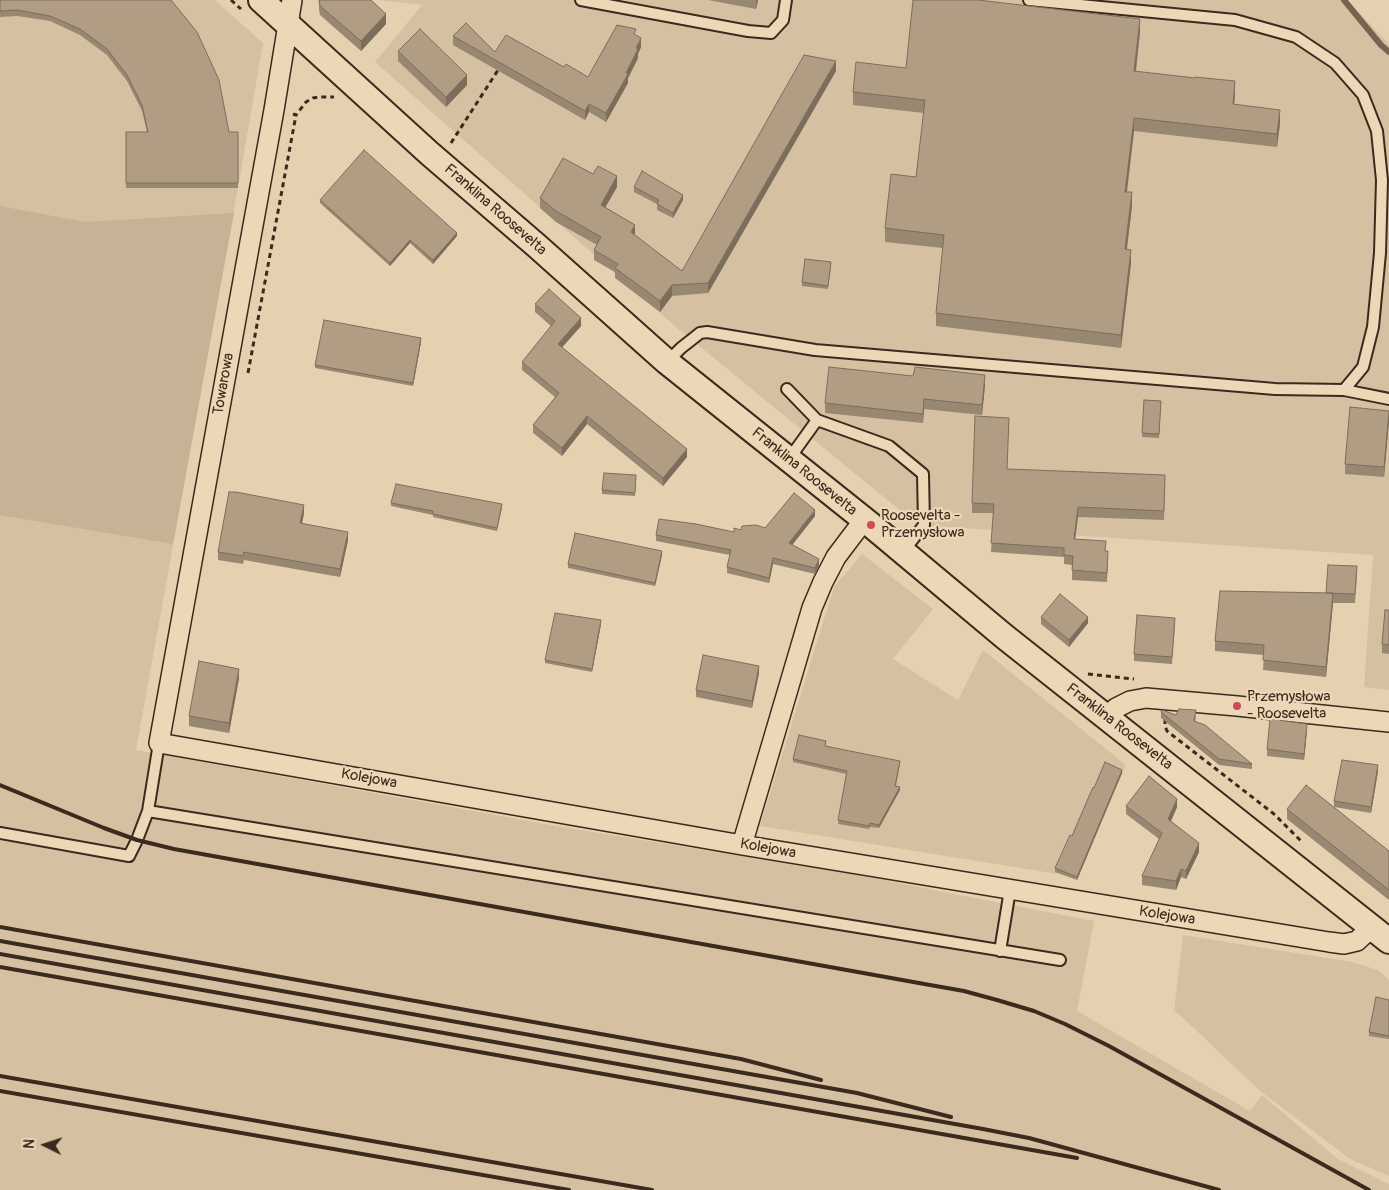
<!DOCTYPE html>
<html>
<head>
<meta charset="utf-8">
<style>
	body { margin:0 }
	#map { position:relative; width:1389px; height:1190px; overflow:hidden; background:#e5d1b0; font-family:Pangolin,sans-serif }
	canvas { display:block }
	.north { position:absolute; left:20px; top:1120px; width:50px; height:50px; -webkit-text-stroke:4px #ecd8b6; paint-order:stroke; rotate:274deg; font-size:14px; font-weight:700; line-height:20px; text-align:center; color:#3b2a1e }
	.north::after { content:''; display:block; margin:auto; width:18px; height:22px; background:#3b2a1e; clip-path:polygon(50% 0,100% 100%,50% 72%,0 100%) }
</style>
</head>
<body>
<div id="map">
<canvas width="1389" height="1190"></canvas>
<div class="north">N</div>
</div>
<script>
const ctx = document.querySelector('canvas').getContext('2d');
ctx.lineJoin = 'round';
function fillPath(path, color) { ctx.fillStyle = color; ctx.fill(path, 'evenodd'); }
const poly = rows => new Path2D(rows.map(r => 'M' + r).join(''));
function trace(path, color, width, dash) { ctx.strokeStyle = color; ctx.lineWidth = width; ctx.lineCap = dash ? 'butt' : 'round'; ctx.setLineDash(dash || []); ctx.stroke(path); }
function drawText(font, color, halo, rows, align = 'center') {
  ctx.font = font + ' Pangolin,sans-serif'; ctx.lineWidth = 4.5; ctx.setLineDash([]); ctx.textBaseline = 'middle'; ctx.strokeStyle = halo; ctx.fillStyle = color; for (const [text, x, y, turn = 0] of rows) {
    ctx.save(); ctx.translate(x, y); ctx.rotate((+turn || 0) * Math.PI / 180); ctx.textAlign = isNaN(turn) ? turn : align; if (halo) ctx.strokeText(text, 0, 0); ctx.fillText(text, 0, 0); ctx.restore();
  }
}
fillPath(poly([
	[0,0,215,0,263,43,238,188,136,750,556,826,857,875,1094,921,1077,1011,1250,1111,1262,1095,1338,1159,1389,1184,1389,1190,0,1190],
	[378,0,1347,0,1389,44,1389,690,1364,687,1373,555,918,525,676,327,375,62,422,5],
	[862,554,933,609,893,659,958,700,983,650,1126,765,1076,877,760,826,834,587],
	[1183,935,1352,962,1378,970,1389,980,1389,1176,1350,1159,1260,1091,1182,1017,1174,1011]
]), '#d5c1a2');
fillPath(poly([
	[0,206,85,222,234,213,173,544,0,515]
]), '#c6b295');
trace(poly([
	[1344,0,1381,45,1389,52]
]), '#766450', 6);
const service = poly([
	[581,0,748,31,771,33,783,20,786,0],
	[1029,0,1235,20,1296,37,1335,63,1363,95,1377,131,1382,180,1380,253,1373,327,1363,367,1344,390],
	[667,362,681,348,695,337,700,333,707,332,815,350,1275,389,1344,390,1389,399],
	[787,389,817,420,889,446,923,474,924,525,903,552],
	[789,459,817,420],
	[159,743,148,811,1060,960],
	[0,833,129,856,137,840,148,811],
	[1000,951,1010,890]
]);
const minor = poly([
	[292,0,274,110,159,743,742,845,1329,942,1344,944,1357,941,1372,927],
	[1106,717,1116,708,1130,701,1146,698,1237,706,1389,722],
	[742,845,812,608,823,582,836,557,864,520]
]);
const tertiary = poly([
	[261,0,429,153,537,246,667,362,871,525,1005,637,1389,941]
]);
trace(service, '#3b2a1e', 14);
trace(minor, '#3b2a1e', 22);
trace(tertiary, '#3b2a1e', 28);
trace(poly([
	[231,0,241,9],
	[293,114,296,115,306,102,313,98,319,97,334,97],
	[451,143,500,67],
	[248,373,296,115],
	[1088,674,1134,679],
	[1165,719,1165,726,1167,731,1274,814,1301,841]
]), '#3b2a1e', 3, [5, 4]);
trace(service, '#ecd8b6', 10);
trace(minor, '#ecd8b6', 19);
trace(tertiary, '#ecd8b6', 24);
trace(poly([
	[0,785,104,828,137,840,174,849,930,985,964,991,997,1000,1034,1011,1065,1024,1109,1046,1369,1190],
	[0,927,741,1059,821,1080],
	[0,941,857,1093,951,1117],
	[0,954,983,1129,1029,1138,1219,1190],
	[0,967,1077,1158],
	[0,1076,652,1190],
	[0,1091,569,1190]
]), '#3b2a1e', 4);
fillPath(poly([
	[0,0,171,0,229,132,238,132,238,188,126,188,126,132,147,132,142,111,127,81,107,55,80,35,50,21,17,16,0,17],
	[319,0,386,24,361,51,320,15,319,9],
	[708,0,758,0,756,9],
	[1140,32,1136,72,1235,94,1234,105,1280,123,1277,147,1134,131,1127,192,1132,206,1127,249,1131,263,1121,348,936,326,936,313,943,248,885,242,885,228,916,177,924,113,853,105,853,92,906,68],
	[453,36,495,52,564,67,588,77,636,36,641,47,638,54,638,58,628,78,628,83,606,122,589,112,585,120,453,45],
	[398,51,467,85,446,107,398,61],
	[836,71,708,293,672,296,660,312,615,278,615,272,594,260,594,250,597,245,556,222,540,208,540,198,593,174,617,187,605,207,635,236,682,271],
	[634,187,683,200,673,218,657,210,657,204,634,192],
	[320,200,457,236,433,264,410,243,390,266,320,203],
	[831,266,828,289,802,286,802,282],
	[535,304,581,326,562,347,687,457,663,486,587,424,562,456,533,433,533,425,555,397,522,370,522,362,551,326,535,312],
	[421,342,413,386,315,368,315,365],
	[985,385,982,415,924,409,923,423,825,413,825,403],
	[1144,400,1161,401,1159,438,1142,437],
	[1389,421,1384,477,1345,474,1345,464],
	[1007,469,1165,484,1164,520,1078,517,1075,539,1106,551,1108,561,1107,582,1072,580,1072,565,1064,564,1064,557,991,552,993,513,972,513,972,503],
	[636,478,635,496,602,494,602,490],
	[391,503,502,508,497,531,433,517,433,515,391,506],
	[304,513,302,524,348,540,340,577,244,560,243,564,218,560,218,552],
	[815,516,792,545,819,565,815,574,773,564,769,583,727,573,727,567,730,555,656,541,656,535,734,532,741,530,765,528],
	[662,555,655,586,568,568,568,564],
	[1357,575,1355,603,1333,603,1326,677,1263,670,1264,655,1215,651,1215,641,1326,593],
	[1389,610,1389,654,1382,653,1382,644],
	[1041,617,1088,623,1069,647,1041,624],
	[601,624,592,672,545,663,545,660],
	[1175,624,1172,664,1134,661,1134,654],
	[759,673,752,708,696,697,696,690],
	[239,678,229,733,189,726,189,716],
	[1161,712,1176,715,1196,716,1195,722,1252,764,1252,769,1219,765,1161,718],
	[1307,730,1304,760,1267,756,1267,749],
	[825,746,900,764,896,786,900,790,879,828,870,827,869,829,838,824,846,774,793,762,793,759],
	[1378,771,1371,813,1334,807,1334,801],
	[1122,773,1077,880,1055,872,1055,868,1072,836,1094,788],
	[1126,806,1177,807,1171,821,1199,852,1186,879,1181,877,1176,890,1142,885,1142,876,1159,839,1126,814],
	[1287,809,1389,851,1389,900,1287,819],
	[1389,1000,1389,1039,1369,1036,1369,1032]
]), '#988771');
fillPath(poly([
	[756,0,758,0,756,9],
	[386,14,386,24,361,51,361,41],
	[1140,19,1140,32,1134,84,1134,71],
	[641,38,641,47,638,54,638,58,628,78,628,83,606,122,606,113,626,73],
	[836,61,836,71,708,293,708,283],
	[467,75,467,85,446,107,446,97],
	[1235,81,1235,94,1233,117,1233,104],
	[589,104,589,112,585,120,585,111],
	[1280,110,1280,123,1277,147,1277,134],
	[1134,118,1134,131,1125,205,1125,192],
	[617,176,617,187,601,215,601,205],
	[1132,192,1132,206,1125,262,1125,249],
	[683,195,683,200,673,218,673,213],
	[635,225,635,235,631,243,631,232],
	[457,233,457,236,433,264,433,260],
	[410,240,410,243,390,266,390,263],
	[1131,250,1131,263,1121,348,1121,335],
	[672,285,672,296,660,312,660,301],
	[581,318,581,326,558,352,558,344],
	[421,338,421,342,413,386,413,383],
	[985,375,985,385,982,415,982,405],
	[924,399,924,409,923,423,923,414],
	[1389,411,1389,421,1384,477,1384,467],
	[587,416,587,424,562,456,562,448],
	[687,449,687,457,663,486,663,478],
	[304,505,304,513,300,532,300,523],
	[1078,507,1078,517,1074,548,1074,539],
	[815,510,815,516,789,549,789,543],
	[348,532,348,540,340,577,340,569],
	[662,551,662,555,655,586,655,583],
	[773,558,773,564,769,583,769,578],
	[819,559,819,565,815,574,815,568],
	[1333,593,1333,603,1326,677,1326,667],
	[1088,617,1088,623,1069,647,1069,640],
	[601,620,601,624,592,672,592,669],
	[759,666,759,673,752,708,752,701],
	[239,669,239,678,229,733,229,723],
	[1307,724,1307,730,1304,760,1304,754],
	[1378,765,1378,771,1371,813,1371,807],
	[1122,770,1122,773,1077,880,1077,877],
	[900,787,900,790,879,828,879,825],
	[1177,799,1177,807,1168,828,1168,819],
	[1199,843,1199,852,1186,879,1186,871],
	[1181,869,1181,877,1176,890,1176,881]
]), '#7c6e5c');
const building = poly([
	[0,0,171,0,197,32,219,80,229,132,238,132,238,183,126,183,126,132,148,132,142,105,127,75,107,49,80,29,50,16,17,10,0,11,0,0],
	[319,0,371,0,386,14,361,41,320,6,319,0],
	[913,0,978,0,1140,19,1134,71,1195,78,1195,77,1235,81,1233,104,1280,110,1277,134,1134,118,1125,192,1132,192,1125,249,1131,250,1121,335,936,313,944,235,885,228,891,174,916,177,925,100,853,92,856,62,906,68,913,0],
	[466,23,495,52,506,35,564,67,566,64,588,77,617,25,636,29,634,34,641,38,636,48,638,49,626,73,628,74,606,113,589,104,585,111,453,36,466,23],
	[420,29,467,75,446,97,398,51,420,29],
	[804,55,836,61,708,283,672,285,660,301,615,268,618,264,594,250,601,237,556,211,540,198,563,158,593,174,598,166,617,176,601,205,635,225,631,232,682,271,804,55],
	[364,150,457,233,433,260,410,240,390,263,320,200,364,150],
	[642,171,683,195,673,213,657,204,659,200,634,187,642,171],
	[805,259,831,262,828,286,802,282,805,259],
	[549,289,581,318,558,344,687,449,663,478,587,416,562,448,533,425,559,393,522,362,555,321,535,304,549,289],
	[324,320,421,338,413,383,315,365,324,320],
	[829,367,913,376,915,367,985,375,982,405,924,399,923,414,825,403,829,367],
	[1144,400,1161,401,1159,434,1142,433,1144,400],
	[1350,407,1389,411,1384,467,1345,464,1350,407],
	[975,416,1009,418,1007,469,1165,475,1164,511,1078,507,1074,539,1106,541,1105,551,1108,551,1107,573,1072,570,1073,556,1064,555,1064,548,991,543,994,504,972,503,975,416],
	[604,473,636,475,635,493,602,490,604,473],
	[396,484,502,504,497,528,433,514,433,511,391,503,396,484],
	[229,492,236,492,304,505,300,523,348,532,340,569,244,552,243,556,218,552,229,492],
	[794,493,815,510,789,543,819,559,815,568,773,558,769,578,727,567,731,550,656,535,659,519,696,524,734,532,734,528,741,530,742,526,756,525,765,528,794,493],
	[575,533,662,551,655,583,568,564,575,533],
	[1328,565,1357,566,1355,594,1326,593,1328,565],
	[1220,591,1333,593,1326,667,1263,660,1264,645,1215,641,1220,591],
	[1060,594,1088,617,1069,640,1041,617,1060,594],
	[1385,610,1389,610,1389,645,1382,644,1385,610],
	[555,613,601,620,592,669,545,660,555,613],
	[1137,615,1175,618,1172,657,1134,654,1137,615],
	[703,655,759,666,752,701,696,690,703,655],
	[199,661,239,669,229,723,189,716,199,661],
	[1179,709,1196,710,1194,721,1205,725,1252,764,1219,759,1161,712,1162,710,1176,715,1179,709],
	[1270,719,1307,724,1304,754,1267,749,1270,719],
	[799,735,826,741,825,746,900,761,895,786,900,787,879,825,870,823,869,826,838,820,847,771,793,759,799,735],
	[1342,760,1378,765,1371,807,1334,801,1342,760],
	[1105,762,1122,770,1077,877,1055,868,1070,835,1072,836,1093,787,1094,788,1105,762],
	[1149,776,1177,799,1168,819,1199,843,1186,871,1181,869,1176,881,1142,876,1162,833,1126,806,1149,776],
	[1306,785,1389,851,1389,890,1287,809,1306,785],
	[1376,997,1389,1000,1389,1036,1369,1032,1376,997]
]);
fillPath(building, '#b19d83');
trace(building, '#7c6e5c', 1);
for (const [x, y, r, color] of [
	[871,525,5,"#d1495b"],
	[1237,706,5,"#d1495b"]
]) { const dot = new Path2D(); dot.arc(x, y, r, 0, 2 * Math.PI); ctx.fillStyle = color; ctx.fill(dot); trace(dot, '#ecd8b6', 2); }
drawText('15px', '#3b2a1e', '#ecd8b6', [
	["Franklina Roosevelta",495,210,41],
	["Towarowa",224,384,-80],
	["Franklina Roosevelta",804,472,39],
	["Franklina Roosevelta",1119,727,38],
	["Kolejowa",369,779,10],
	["Kolejowa",768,849,10],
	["Kolejowa",1167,916,9]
]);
drawText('15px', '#3b2a1e', '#ecd8b6', [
	["Roosevelta -",881,516],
	["Przemysłowa",881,533],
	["Przemysłowa",1247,697],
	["- Roosevelta",1247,714]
], 'left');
</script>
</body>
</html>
